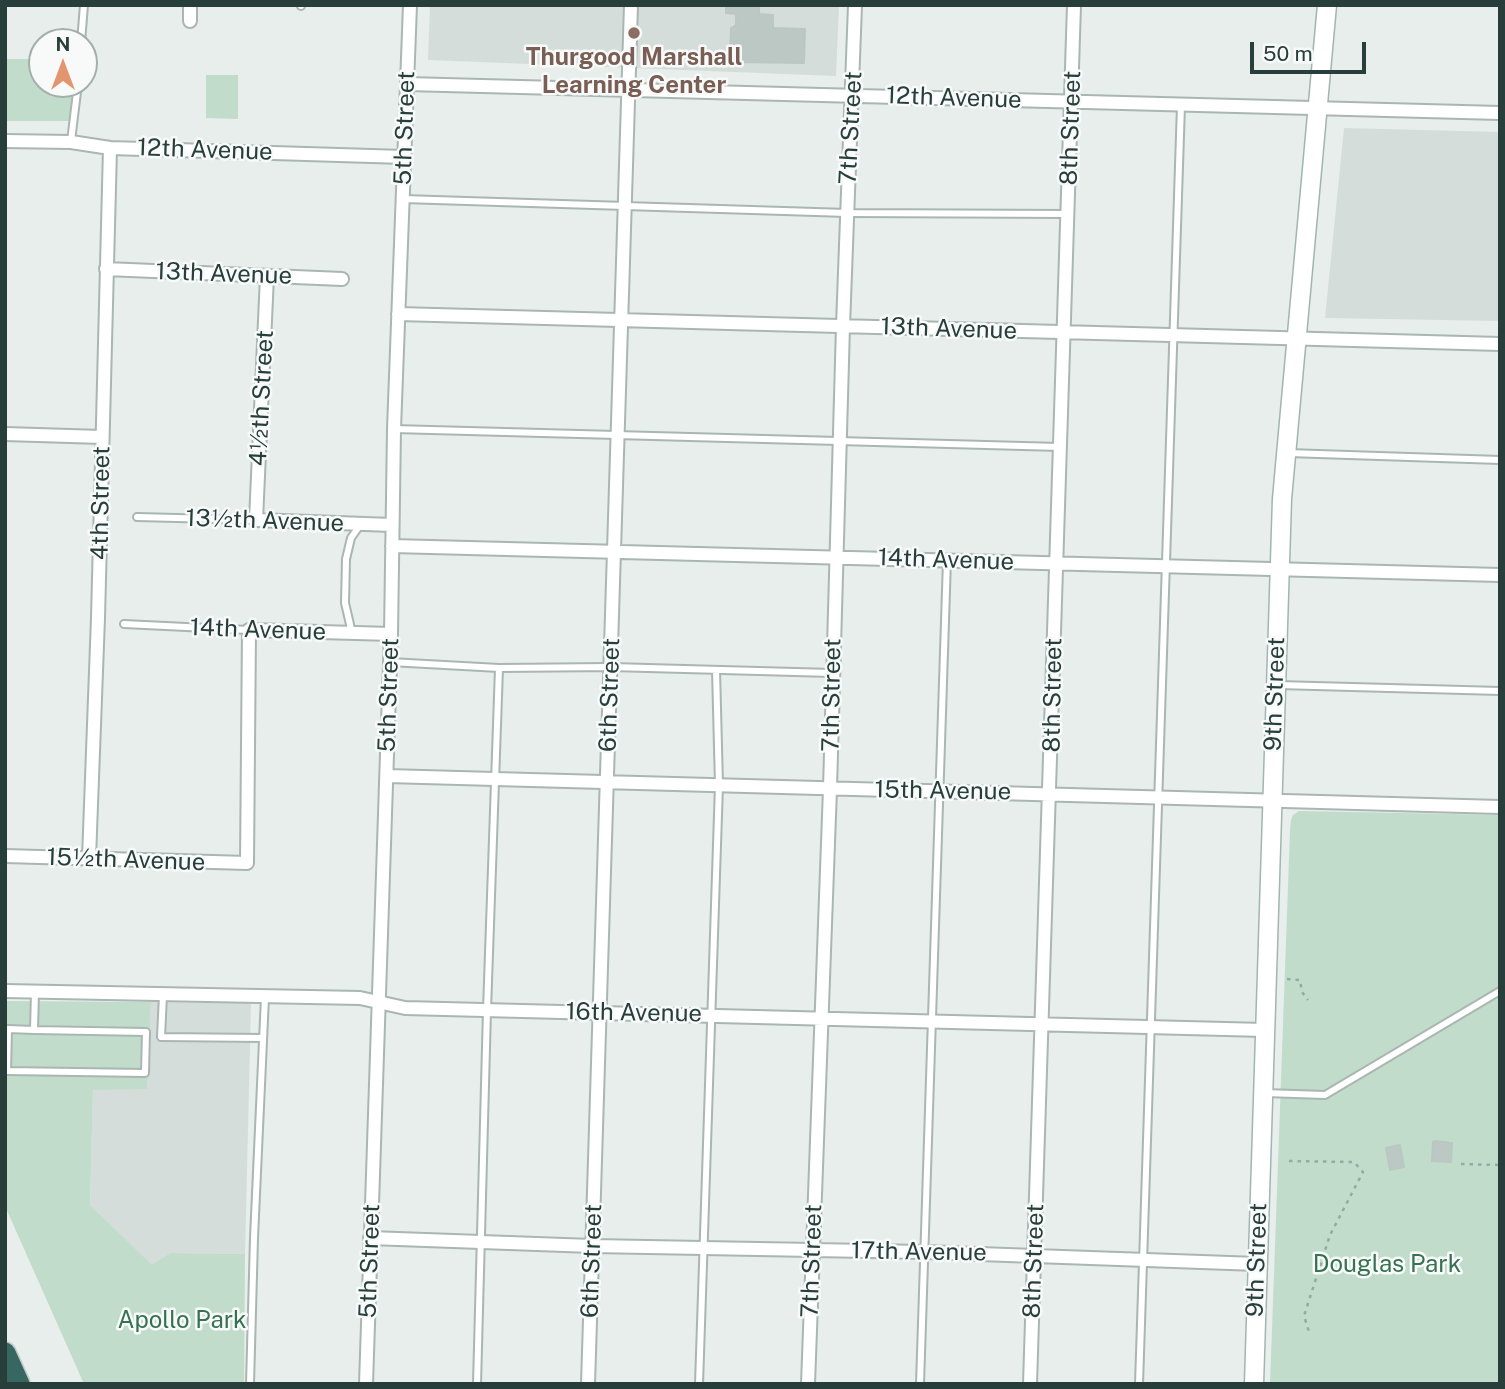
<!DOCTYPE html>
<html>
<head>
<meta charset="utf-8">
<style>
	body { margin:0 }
	#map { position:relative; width:1505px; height:1389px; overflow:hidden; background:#e7eeeb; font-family:"Public Sans",sans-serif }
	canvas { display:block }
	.frame { position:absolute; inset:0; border:7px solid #273e3a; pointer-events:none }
	.north { position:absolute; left:28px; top:28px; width:70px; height:70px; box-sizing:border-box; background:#f7faf9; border:2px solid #a4afad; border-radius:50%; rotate:0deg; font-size:19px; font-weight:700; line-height:28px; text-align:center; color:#273e3a }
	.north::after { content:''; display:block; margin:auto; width:24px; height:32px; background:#e3956f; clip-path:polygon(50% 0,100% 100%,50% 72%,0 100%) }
	.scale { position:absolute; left:1250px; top:42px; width:116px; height:32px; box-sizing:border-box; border:4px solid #273e3a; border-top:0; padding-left:9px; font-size:21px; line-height:24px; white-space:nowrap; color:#273e3a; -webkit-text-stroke:5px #f7faf9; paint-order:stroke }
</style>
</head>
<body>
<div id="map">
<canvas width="1505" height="1389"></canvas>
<div class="frame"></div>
<div class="north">N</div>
<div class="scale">50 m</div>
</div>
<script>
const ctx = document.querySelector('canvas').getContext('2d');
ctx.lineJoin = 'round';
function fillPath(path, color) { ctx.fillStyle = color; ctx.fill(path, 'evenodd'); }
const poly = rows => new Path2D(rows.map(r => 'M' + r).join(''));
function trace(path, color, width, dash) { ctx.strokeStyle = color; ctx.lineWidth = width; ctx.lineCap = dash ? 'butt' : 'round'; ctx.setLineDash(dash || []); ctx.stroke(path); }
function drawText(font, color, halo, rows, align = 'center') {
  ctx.font = font + ' "Public Sans",sans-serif'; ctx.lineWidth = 5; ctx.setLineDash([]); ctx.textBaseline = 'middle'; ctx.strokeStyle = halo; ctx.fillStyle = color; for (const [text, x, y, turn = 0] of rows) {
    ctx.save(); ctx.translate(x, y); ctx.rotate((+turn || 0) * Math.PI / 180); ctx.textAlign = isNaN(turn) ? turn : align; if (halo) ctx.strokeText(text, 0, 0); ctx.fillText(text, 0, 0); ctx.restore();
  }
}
fillPath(poly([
	[430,5,839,5,836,76,428,60],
	[1344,128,1500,132,1500,321,1325,318],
	[151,1002,251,1003,245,1254,170,1253,152,1266,90,1205,93,1089,147,1088]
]), '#d5ddda');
fillPath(poly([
	[5,59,42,59,42,84,73,84,71,121,5,121],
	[206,75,238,75,238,119,206,118],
	[1299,811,1500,815,1500,1384,1270,1384,1290,831,1291,820,1293,815],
	[5,1001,151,1002,147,1089,93,1090,90,1205,152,1265,170,1253,245,1254,244,1384,84,1384,5,1206]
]), '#c2dccb');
const building = poly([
	[726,5,759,5,759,14,773,15,773,28,805,29,804,63,733,62,733,59,730,59,731,28,736,25,736,14,726,13,726,5],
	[1435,1141,1452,1143,1451,1162,1432,1161,1433,1142,1435,1141],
	[1400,1145,1404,1167,1390,1170,1386,1148,1400,1145]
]);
fillPath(building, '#bcc8c4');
trace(building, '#bac7c2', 2);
const lane = poly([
	[301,6,301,5],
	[81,42,84,5],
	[71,141,78,84],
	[403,199,847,213,1068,214],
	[394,429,1060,447],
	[1288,453,1500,460],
	[137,517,256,520],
	[124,624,248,630],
	[352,633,345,603,346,559,351,538,360,525],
	[390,662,499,668,611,667,832,673],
	[1278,685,1500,691],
	[163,995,161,1037,263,1038],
	[34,1030,8,1029,7,1071,145,1073,146,1032,34,1030,35,992],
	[1264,1093,1325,1095,1500,991],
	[250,1384,254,1238,265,997],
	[477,1384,487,1010,499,668],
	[699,1384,719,785,716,670],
	[920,1384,947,560],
	[1139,1384,1181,105]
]);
const street = poly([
	[190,21,190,5],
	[407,84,1500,113],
	[5,141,71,142,110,148,404,157],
	[106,269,342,279],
	[267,276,256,520,392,525],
	[398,314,1500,344],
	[5,434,102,437],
	[392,546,1500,575],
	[387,776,1500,807],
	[5,856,247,863,249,630,391,634],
	[89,858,98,618,110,148],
	[5,991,360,998,405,1008,1264,1030],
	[370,1238,592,1246,924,1252,1257,1264],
	[366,1384,391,634,394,429,410,5],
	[588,1384,631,5],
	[808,1384,830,789,843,326,855,5],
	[1030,1384,1074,5]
]);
const secondary = poly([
	[1254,1384,1282,499,1327,5]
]);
const highway = poly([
	[5,1353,19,1384]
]);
trace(lane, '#aab6b2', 10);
trace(street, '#aab6b2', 16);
trace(secondary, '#a3b5b0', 21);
trace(highway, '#c3c9c8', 24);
trace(poly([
	[1287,979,1300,980,1302,992,1308,1000],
	[1289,1161,1354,1162,1363,1172,1330,1235,1304,1316,1310,1335],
	[1461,1164,1500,1165]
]), '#8baea5', 2.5, [3.5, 5]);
trace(lane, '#fff', 6);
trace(street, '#fff', 12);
trace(secondary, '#fff', 18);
trace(highway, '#366761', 21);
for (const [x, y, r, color] of [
	[634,33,7,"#8d6e63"]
]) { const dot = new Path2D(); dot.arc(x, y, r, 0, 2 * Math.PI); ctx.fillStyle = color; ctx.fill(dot); trace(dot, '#f7faf9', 2.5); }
drawText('bold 24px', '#785e54', '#f7faf9', [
	["Thurgood Marshall",634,58],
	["Learning Center",634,86]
]);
drawText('24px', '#273e3a', '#f7faf9', [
	["12th Avenue",954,98,2],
	["5th Street",405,128,-88],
	["7th Street",851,128,-87],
	["8th Street",1071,128,-88],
	["12th Avenue",205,150,2],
	["13th Avenue",224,274,2],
	["13th Avenue",949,329,2],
	["4½th Street",262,398,-87],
	["4th Street",101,503,-89],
	["13½th Avenue",265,521,2],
	["14th Avenue",946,560,2],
	["14th Avenue",258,630,2],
	["9th Street",1275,694,-88],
	["5th Street",389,695,-88],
	["6th Street",610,695,-88],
	["7th Street",832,695,-89],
	["8th Street",1053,695,-89],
	["15th Avenue",943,791,1],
	["15½th Avenue",126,860,2],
	["16th Avenue",634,1013,1],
	["17th Avenue",919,1252,1],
	["9th Street",1257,1260,-88],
	["5th Street",370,1261,-88],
	["6th Street",592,1261,-88],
	["7th Street",812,1261,-88],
	["8th Street",1034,1261,-88]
]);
drawText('24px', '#367151', '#f7faf9', [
	["Douglas Park",1387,1265],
	["Apollo Park",182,1321]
]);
</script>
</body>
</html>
